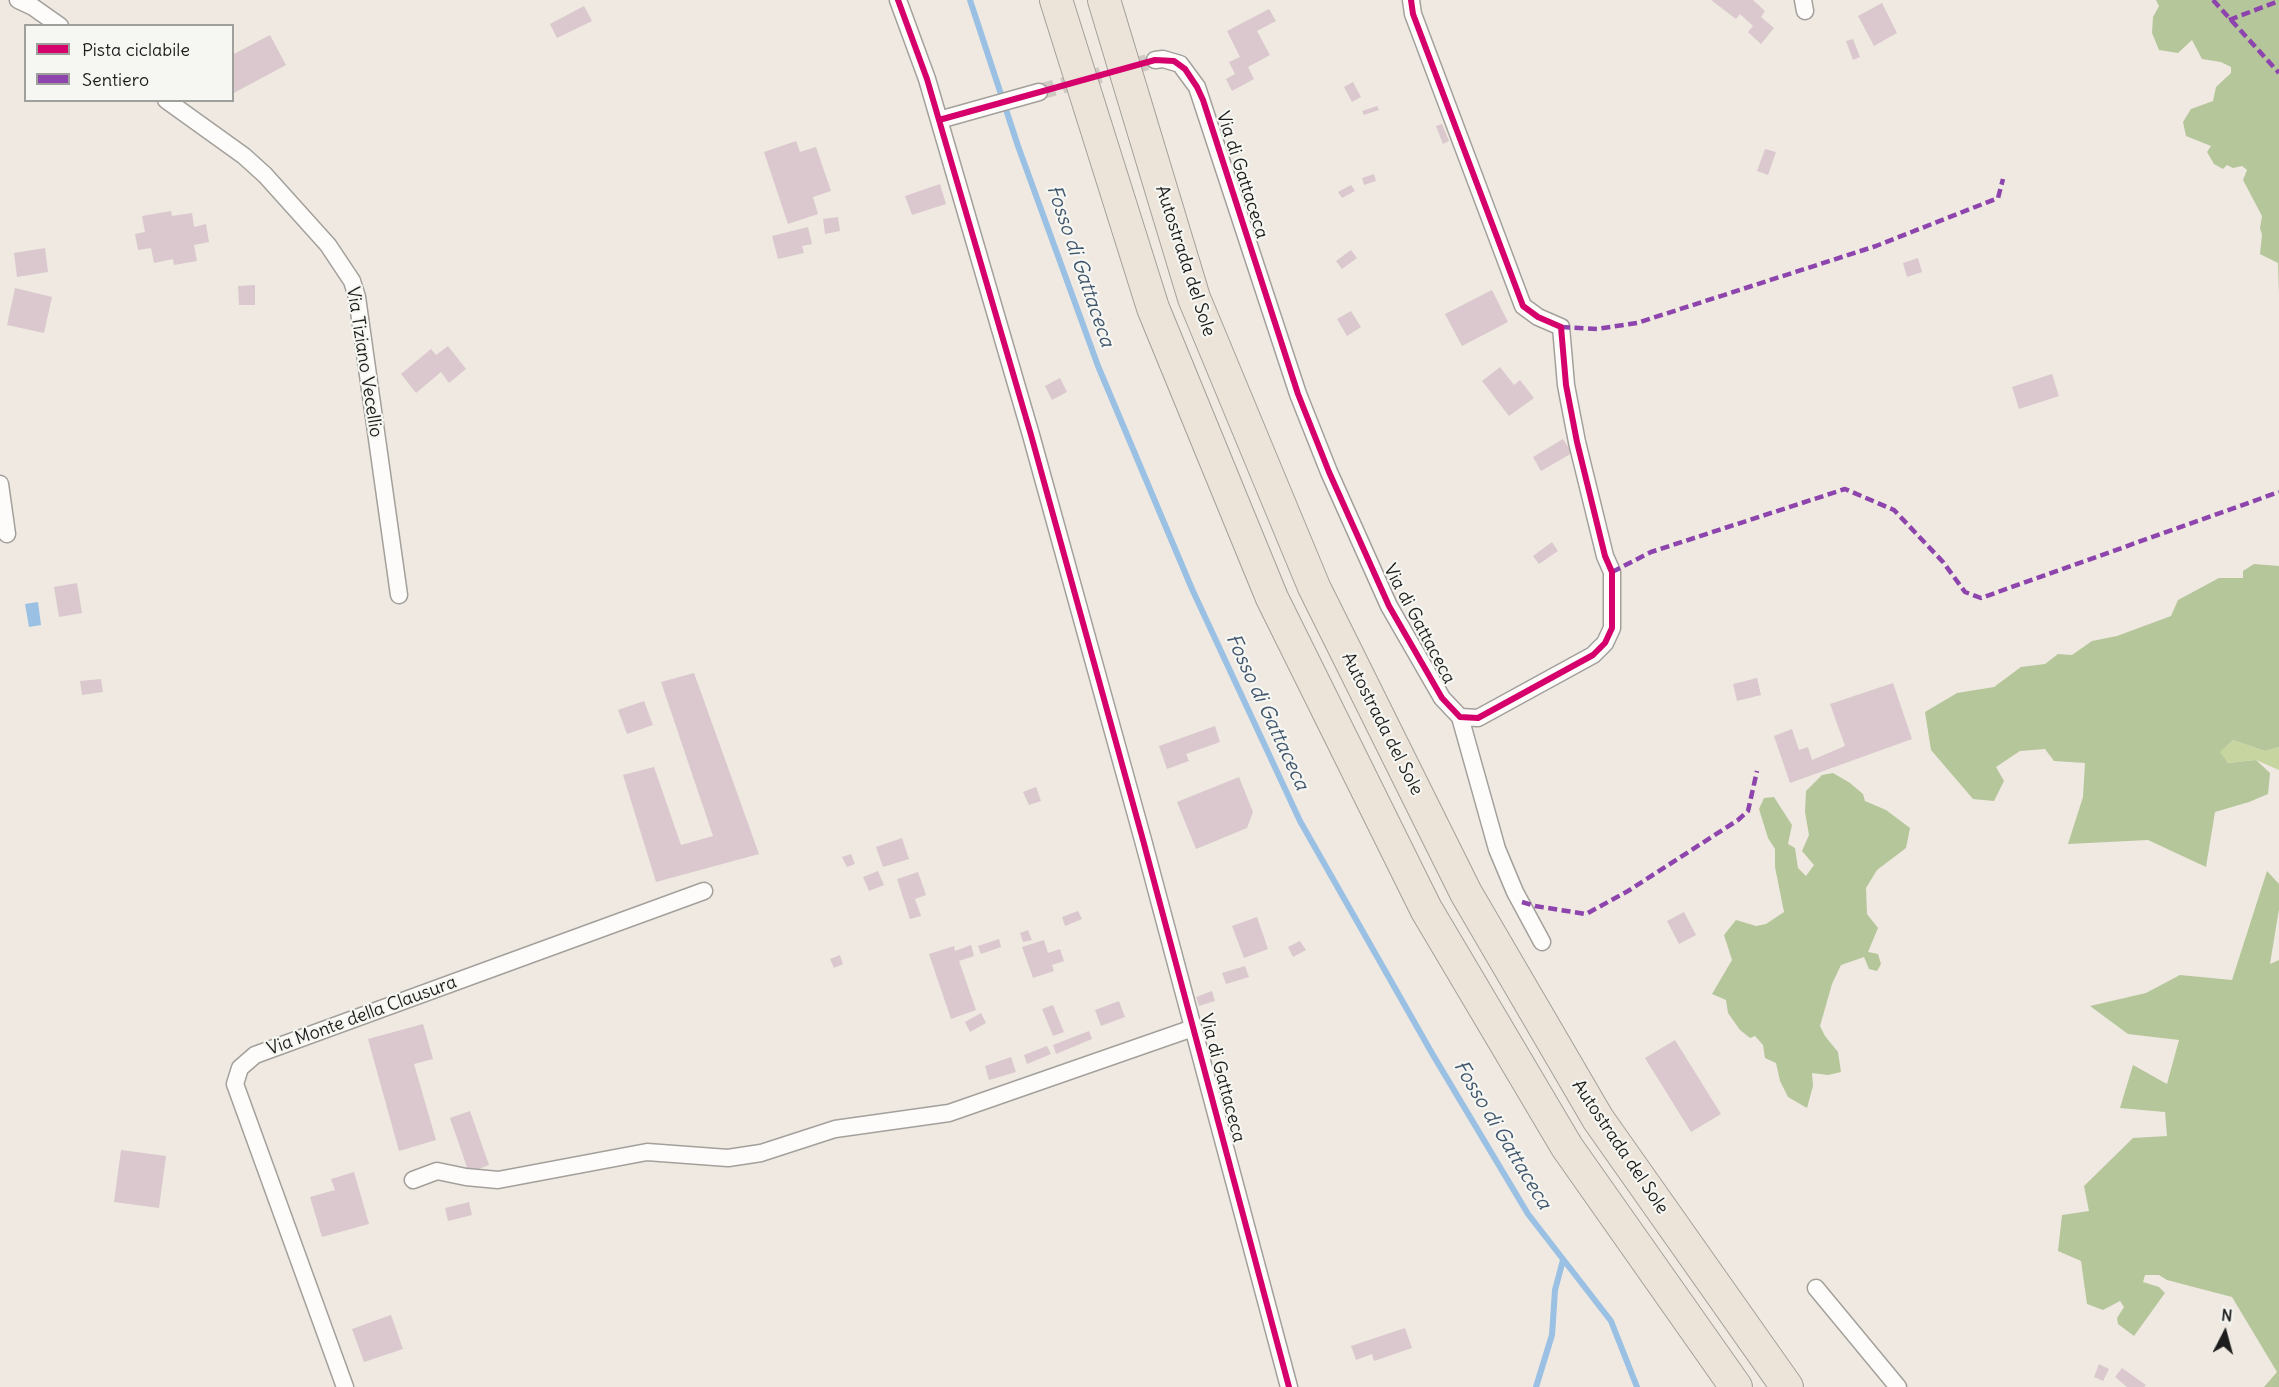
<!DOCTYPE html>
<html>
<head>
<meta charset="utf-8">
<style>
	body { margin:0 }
	#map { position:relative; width:2279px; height:1387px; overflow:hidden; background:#efe9e1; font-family:Delius,sans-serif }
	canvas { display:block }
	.legend { position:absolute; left:24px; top:24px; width:210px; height:78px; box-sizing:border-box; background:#f6f6f2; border:2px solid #9f9f9c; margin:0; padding:8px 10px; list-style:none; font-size:18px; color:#1c1c1c }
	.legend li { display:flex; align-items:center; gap:12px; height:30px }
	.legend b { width:30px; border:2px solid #9f9f9c }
	.north { position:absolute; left:2195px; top:1303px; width:60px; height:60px; -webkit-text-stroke:4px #f6f6f2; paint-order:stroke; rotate:6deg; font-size:16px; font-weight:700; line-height:24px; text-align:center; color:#1c1c1c }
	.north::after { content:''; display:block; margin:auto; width:21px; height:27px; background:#1c1c1c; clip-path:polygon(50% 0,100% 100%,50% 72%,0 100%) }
</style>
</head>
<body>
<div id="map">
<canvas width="2279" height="1387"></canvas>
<ul class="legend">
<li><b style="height:8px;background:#d6006c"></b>Pista ciclabile</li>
<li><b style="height:8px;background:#8e44ad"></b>Sentiero</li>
</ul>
<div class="north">N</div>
</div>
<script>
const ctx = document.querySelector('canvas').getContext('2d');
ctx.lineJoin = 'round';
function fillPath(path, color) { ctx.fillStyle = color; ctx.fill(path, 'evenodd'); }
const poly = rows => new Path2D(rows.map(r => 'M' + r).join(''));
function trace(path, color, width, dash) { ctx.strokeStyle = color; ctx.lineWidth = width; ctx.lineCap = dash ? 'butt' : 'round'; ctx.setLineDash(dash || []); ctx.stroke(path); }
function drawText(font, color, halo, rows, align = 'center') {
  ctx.font = font + ' Delius,sans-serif'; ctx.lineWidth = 4.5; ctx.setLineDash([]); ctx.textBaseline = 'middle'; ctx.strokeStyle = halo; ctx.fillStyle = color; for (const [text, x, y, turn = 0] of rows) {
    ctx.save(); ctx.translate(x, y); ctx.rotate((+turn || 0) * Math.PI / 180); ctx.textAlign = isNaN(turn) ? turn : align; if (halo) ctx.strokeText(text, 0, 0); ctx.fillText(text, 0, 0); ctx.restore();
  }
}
fillPath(poly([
	[2233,740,2265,751,2279,747,2279,770,2256,760,2228,763,2219,752]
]), '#c7d5a1');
fillPath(poly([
	[2156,0,2279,0,2279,294,2278,263,2260,254,2262,235,2260,228,2262,216,2243,180,2247,170,2242,166,2233,168,2227,165,2223,169,2214,164,2207,152,2211,146,2186,136,2183,122,2191,109,2213,101,2216,87,2231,73,2231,67,2221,62,2202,59,2192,40,2178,53,2159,50,2152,33,2153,17,2159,6],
	[2254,564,2279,566,2279,747,2265,751,2233,740,2220,752,2228,763,2256,760,2270,773,2268,794,2249,802,2215,812,2206,867,2148,840,2068,844,2083,797,2085,763,2054,761,2045,749,2020,751,1996,767,2004,781,1994,801,1973,799,1931,750,1925,712,1957,693,1994,687,2021,667,2045,664,2058,654,2072,655,2092,641,2117,636,2171,616,2178,600,2219,578,2243,578,2243,571],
	[1833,773,1850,783,1863,794,1865,801,1886,810,1910,828,1906,848,1877,870,1866,888,1867,914,1878,928,1868,952,1878,954,1881,964,1877,971,1869,969,1864,957,1841,965,1832,984,1820,1026,1825,1036,1838,1052,1841,1072,1828,1075,1812,1073,1813,1086,1807,1108,1788,1097,1780,1081,1776,1063,1765,1058,1763,1045,1755,1036,1750,1038,1740,1030,1728,1013,1726,1000,1712,994,1732,960,1724,935,1736,920,1756,926,1766,924,1784,912,1775,867,1775,849,1768,838,1759,809,1764,798,1774,797,1792,825,1788,844,1795,848,1798,868,1806,876,1814,865,1802,851,1809,835,1805,812,1806,791,1822,775],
	[2267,871,2279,884,2279,909,2270,964,2279,960,2279,1387,2264,1387,2277,1372,2232,1297,2167,1280,2159,1275,2145,1275,2143,1282,2159,1287,2165,1293,2134,1336,2118,1324,2117,1318,2124,1307,2120,1301,2103,1310,2087,1304,2081,1261,2058,1251,2062,1215,2089,1211,2084,1186,2133,1138,2167,1136,2165,1112,2120,1108,2133,1065,2167,1084,2179,1040,2128,1034,2090,1006,2146,993,2180,975,2232,980]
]), '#b5c69a');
fillPath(poly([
	[38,602,41,625,29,627,25,604]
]), '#9ac0e4');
trace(poly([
	[970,0,1018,146,1098,366,1192,589,1300,821,1433,1055,1528,1214,1611,1321,1637,1387],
	[1536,1387,1552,1335,1555,1290,1563,1260]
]), '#9ac0e4', 6);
fillPath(poly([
	[1711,0,1753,0,1765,11,1761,17,1774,28,1761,44,1748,32,1753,26,1740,14,1736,19],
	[1882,3,1897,33,1874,46,1858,16],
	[584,6,592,21,557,38,550,24],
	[1269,9,1276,21,1257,31,1270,55,1248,67,1254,79,1232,91,1226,79,1235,74,1229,62,1240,57,1227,31],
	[270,35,286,65,232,94,232,55],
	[1853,39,1860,57,1853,60,1846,41],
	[1353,82,1361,97,1352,102,1344,87],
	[1377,106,1379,110,1364,115,1362,111],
	[1442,124,1449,141,1443,144,1436,126],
	[796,141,800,152,816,147,831,191,813,197,818,214,788,224,764,152],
	[1765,149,1776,152,1768,175,1757,171],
	[1374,174,1376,181,1364,185,1362,178],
	[940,184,946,204,912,215,905,196],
	[1351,185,1355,191,1342,198,1338,192],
	[171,211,172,216,192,213,194,227,206,224,209,242,194,245,197,261,174,265,173,259,154,263,151,248,138,250,135,234,145,232,142,216],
	[838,217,840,231,825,234,823,219],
	[808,227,812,244,802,246,804,253,778,259,772,236],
	[45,248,48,272,17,277,14,253],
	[1351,250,1357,258,1342,269,1336,261],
	[1918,258,1922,272,1907,277,1903,263],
	[255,285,255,305,239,305,238,286],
	[15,288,52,297,44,333,7,325],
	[1492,290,1508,322,1462,346,1445,314],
	[1351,311,1361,327,1347,336,1337,319],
	[448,346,466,369,449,383,441,372,416,393,401,374,431,349,436,355],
	[1500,367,1514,385,1520,380,1534,398,1509,416,1482,381],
	[2052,374,2059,396,2019,409,2012,387],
	[1060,378,1067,392,1052,400,1045,386],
	[1563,439,1572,453,1541,471,1533,457],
	[1552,542,1558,551,1539,564,1533,556],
	[77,583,82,613,59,617,54,587],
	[694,673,759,854,656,882,623,775,654,767,681,845,713,836,661,682],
	[1757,678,1761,695,1737,701,1733,684],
	[101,679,103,692,82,695,80,681],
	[1893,683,1912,739,1790,783,1774,736,1792,729,1799,750,1808,747,1812,760,1845,746,1830,704],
	[644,701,653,725,627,734,618,710],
	[1215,726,1220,742,1186,754,1189,761,1167,769,1159,746],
	[1239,777,1253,812,1247,828,1196,849,1177,802],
	[1036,787,1041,801,1029,805,1023,792],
	[902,838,909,859,883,867,876,847],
	[851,854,855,864,847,867,842,857],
	[878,871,884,885,869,891,863,877],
	[918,872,926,895,915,899,921,916,910,919,897,879],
	[1078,911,1082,919,1065,926,1062,917],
	[1684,912,1696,935,1679,944,1667,921],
	[1257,917,1268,949,1244,958,1232,926],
	[1028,930,1032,940,1023,942,1020,933],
	[999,939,1001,947,981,954,978,946],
	[1044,940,1048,953,1060,949,1064,961,1052,965,1054,971,1033,978,1022,947],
	[1300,941,1306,950,1293,957,1288,947],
	[971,945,974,956,959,961,976,1010,951,1019,929,954,954,946,955,951],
	[840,955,843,964,834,968,830,959],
	[1245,966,1249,977,1226,984,1222,973],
	[1212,991,1215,1001,1199,1006,1196,997],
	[1119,1001,1125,1017,1101,1026,1095,1010],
	[1053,1005,1064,1032,1053,1036,1042,1009],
	[981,1013,986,1023,970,1032,965,1022],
	[423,1024,433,1059,414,1064,436,1140,399,1151,368,1039],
	[1089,1031,1092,1039,1056,1054,1053,1045],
	[1675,1040,1721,1114,1691,1132,1645,1058],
	[1047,1046,1051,1054,1027,1064,1024,1055],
	[1011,1057,1016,1072,989,1080,985,1066],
	[470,1111,489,1165,469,1173,450,1118],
	[121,1150,166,1156,159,1208,114,1202],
	[354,1172,369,1224,322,1237,310,1197,335,1190,331,1179],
	[469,1202,472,1215,448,1221,445,1208],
	[391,1315,403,1349,364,1362,352,1329],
	[1405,1328,1412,1348,1374,1361,1372,1354,1356,1360,1351,1346],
	[2099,1364,2109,1369,2103,1381,2094,1377],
	[2122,1368,2146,1385,2144,1387,2127,1387,2115,1377]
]), '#dac8ce');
trace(poly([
	[1039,92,1155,60]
]), '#cfcac3', 16, [16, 8]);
const street = poly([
	[18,0,33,7,60,26],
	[898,0,927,79,1031,435,1143,840,1289,1387],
	[1803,0,1805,11],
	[1155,60,1163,59,1180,64,1197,87,1298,394,1329,472,1389,606,1442,698,1460,717,1478,718,1593,655,1605,643,1612,628,1612,572,1605,556,1577,442,1566,385,1561,327,1538,317,1523,306,1413,14,1411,0],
	[166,100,244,156,265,175,328,245,352,281,357,297,399,595],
	[939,120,1039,92],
	[0,484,7,534],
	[1460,717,1497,849,1515,892,1542,942],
	[413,1180,437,1171,466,1177,498,1180,647,1152,728,1158,761,1153,835,1129,949,1113,1193,1028],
	[1816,1288,1898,1387],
	[345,1387,235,1084,240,1068,255,1055,704,891]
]);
const highway = poly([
	[1056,0,1153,308,1272,598,1426,909,1567,1147,1736,1387],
	[1104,0,1194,298,1314,587,1466,893,1598,1119,1787,1387]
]);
trace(street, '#a3a09b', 19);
trace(highway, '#a3a09b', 34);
trace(street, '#fdfcfa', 16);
trace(highway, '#ece4d9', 32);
trace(poly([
	[2213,0,2279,73],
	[2229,20,2279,1],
	[1561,327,1597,329,1637,323,1876,246,1998,198,2003,179],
	[1612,572,1651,552,1845,489,1894,510,1943,562,1965,592,1981,598,2279,492],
	[1522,902,1535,906,1586,914,1628,891,1738,820,1748,811,1757,771]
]), '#8e44ad', 4.5, [9, 4.5]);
trace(poly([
	[898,0,927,79,1031,435,1143,840,1289,1387],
	[939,120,1155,60,1174,61,1185,69,1197,87,1203,100,1298,394,1329,472,1389,606,1442,698,1460,717,1478,718,1593,655,1605,643,1612,628,1612,572,1605,556,1577,442,1566,385,1561,327,1538,317,1523,306,1413,14,1411,0]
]), '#d6006c', 6);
drawText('18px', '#1c1c1c', '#f6f6f2', [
	["Via di Gattaceca",1242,175,72],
	["Autostrada del Sole",1185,261,72],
	["Via Tiziano Vecellio",364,362,81],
	["Via di Gattaceca",1419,624,62],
	["Autostrada del Sole",1382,724,63],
	["Via Monte della Clausura",362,1016,-20],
	["Via di Gattaceca",1222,1078,75],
	["Autostrada del Sole",1620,1147,56]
]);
drawText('italic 20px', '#40566d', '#f6f6f2', [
	["Fosso di Gattaceca",1080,266,71],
	["Fosso di Gattaceca",1267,712,65],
	["Fosso di Gattaceca",1502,1135,59]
]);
</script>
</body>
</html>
